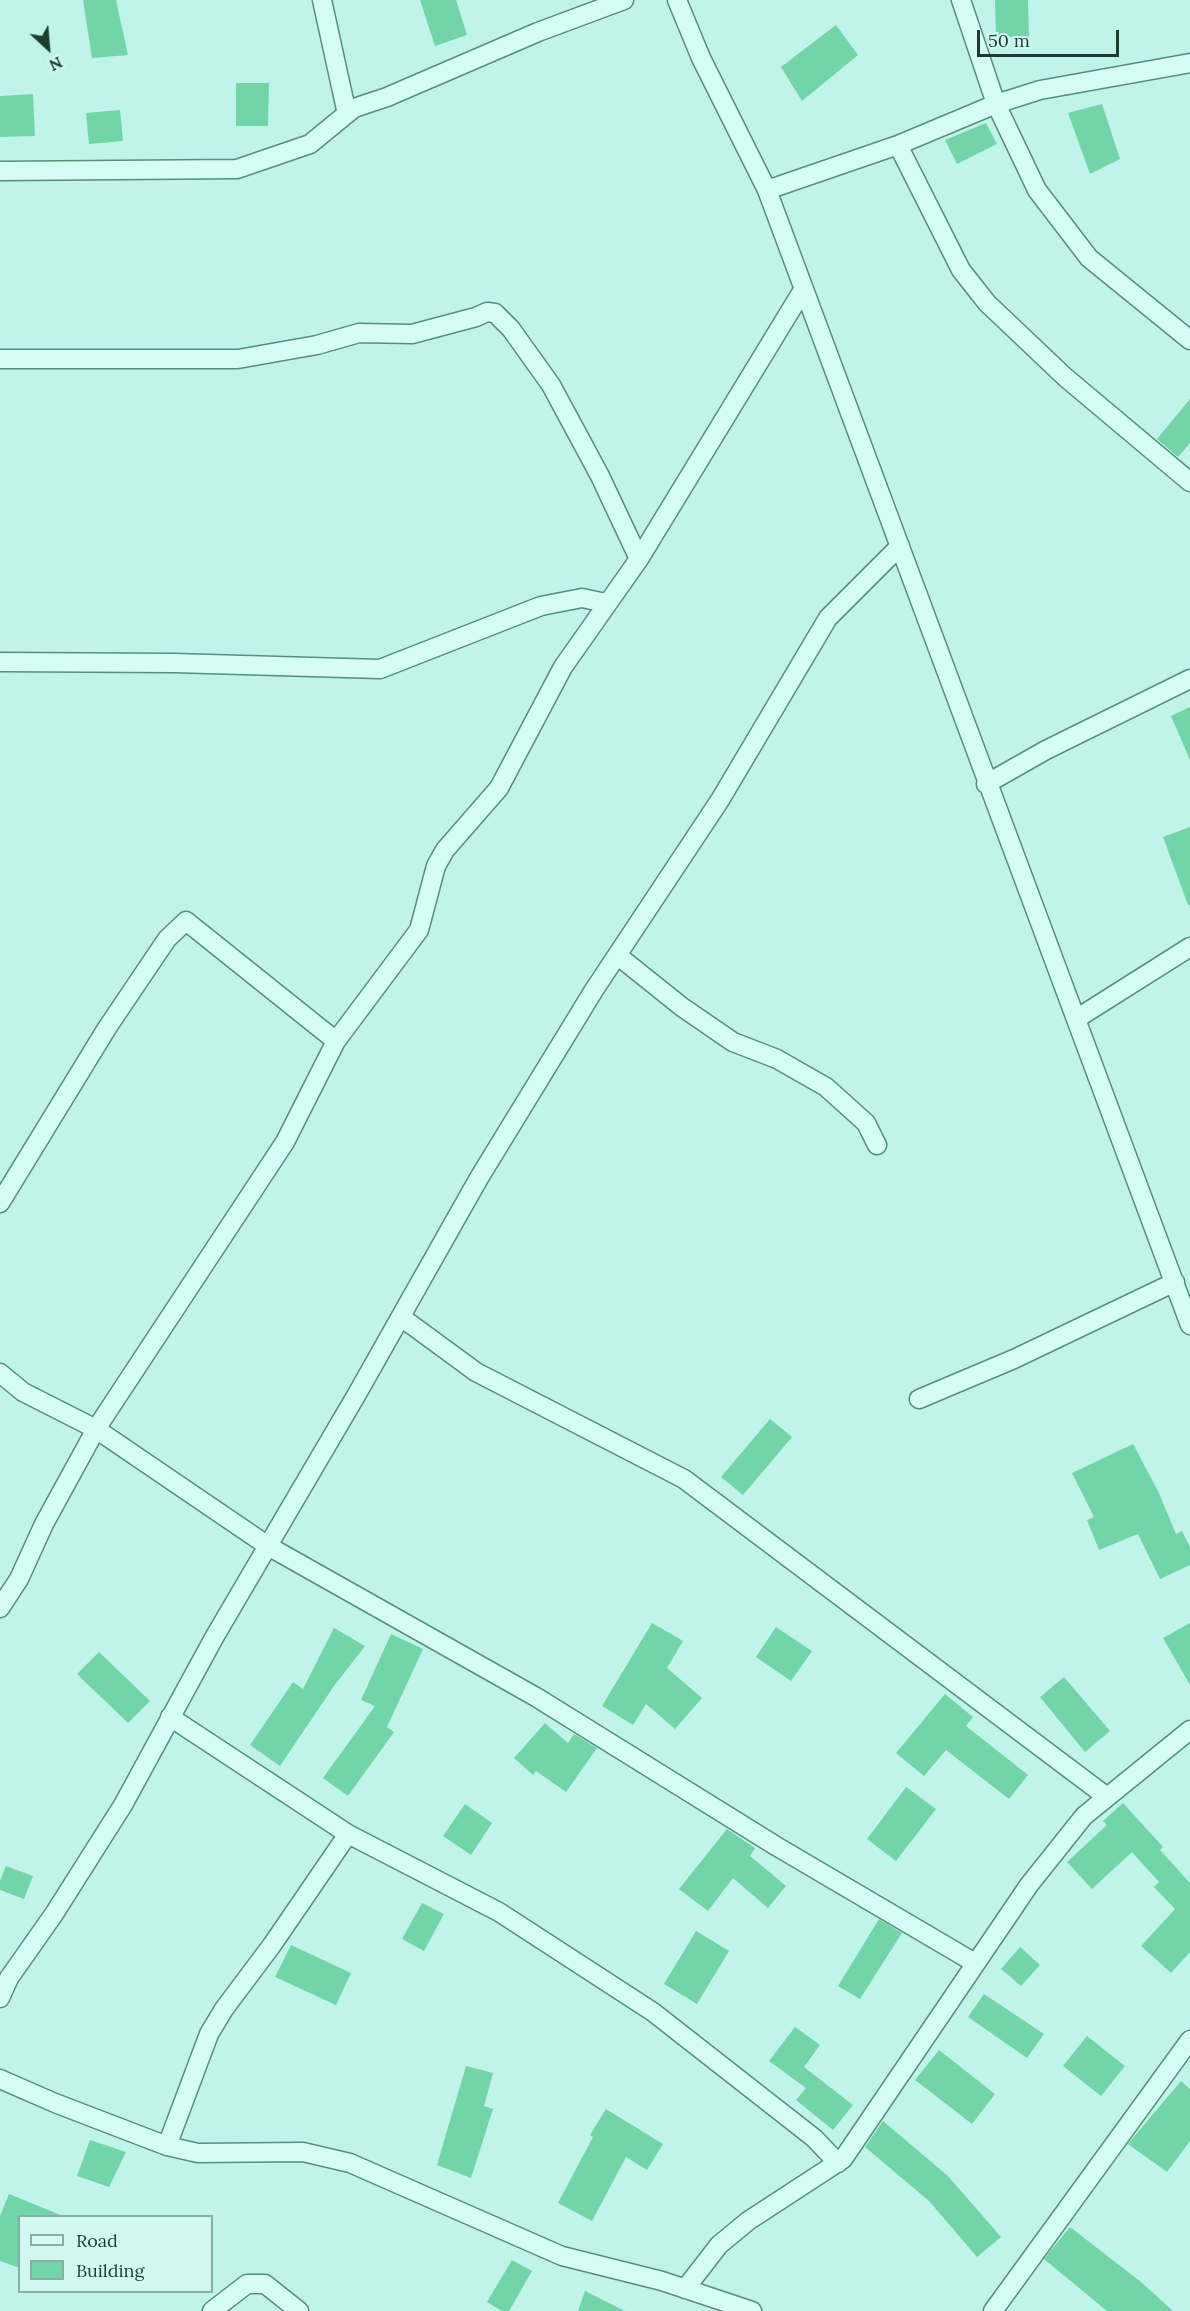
<!DOCTYPE html>
<html>
<head>
<meta charset="utf-8">
<style>
	body { margin:0 }
	#map { position:relative; width:1190px; height:2311px; overflow:hidden; background:#c0f3ea; font-family:Lora,serif }
	canvas { display:block }
	.legend { position:absolute; left:18px; top:2215px; width:195px; height:78px; box-sizing:border-box; background:#d1f9f2; border:2px solid #89aea4; margin:0; padding:8px 10px; list-style:none; font-size:18px; color:#1c3d2f }
	.legend li { display:flex; align-items:center; gap:12px; height:30px }
	.legend b { width:30px; border:2px solid #89aea4 }
	.north { position:absolute; left:18px; top:18px; width:60px; height:60px; -webkit-text-stroke:4px #d1f9f2; paint-order:stroke; rotate:154deg; font-size:16px; font-weight:700; line-height:24px; text-align:center; color:#1c3d2f }
	.north::after { content:''; display:block; margin:auto; width:21px; height:27px; background:#1c3d2f; clip-path:polygon(50% 0,100% 100%,50% 72%,0 100%) }
	.scale { position:absolute; left:977px; top:30px; width:142px; height:27px; box-sizing:border-box; border:3px solid #1c3d2f; border-top:0; padding-left:8px; font-size:18px; line-height:21px; white-space:nowrap; color:#1c3d2f; -webkit-text-stroke:4px #d1f9f2; paint-order:stroke }
</style>
</head>
<body>
<div id="map">
<canvas width="1190" height="2311"></canvas>
<ul class="legend">
<li><b style="height:8px;background:#d5fcf5"></b>Road</li>
<li><b style="height:16px;background:#72d5a7"></b>Building</li>
</ul>
<div class="north">N</div>
<div class="scale">50 m</div>
</div>
<script>
const ctx = document.querySelector('canvas').getContext('2d');
ctx.lineJoin = 'round';
function fillPath(path, color) { ctx.fillStyle = color; ctx.fill(path, 'evenodd'); }
const poly = rows => new Path2D(rows.map(r => 'M' + r).join(''));
function trace(path, color, width, dash) { ctx.strokeStyle = color; ctx.lineWidth = width; ctx.lineCap = dash ? 'butt' : 'round'; ctx.setLineDash(dash || []); ctx.stroke(path); }
fillPath(poly([
	[83,0,116,0,128,55,92,58],
	[420,0,456,0,467,35,435,46],
	[995,0,1028,0,1029,37,996,37],
	[836,25,858,55,802,101,781,67],
	[236,83,269,83,268,126,236,126],
	[33,94,35,136,0,137,0,96],
	[1102,104,1120,159,1090,174,1068,113],
	[120,110,123,141,89,144,86,113],
	[986,123,997,144,957,164,945,140],
	[1190,399,1190,443,1178,457,1157,439],
	[1190,707,1190,760,1171,716],
	[1190,827,1190,905,1188,905,1163,837],
	[770,1419,792,1437,743,1495,721,1477],
	[1133,1444,1158,1491,1176,1534,1182,1531,1190,1547,1190,1565,1160,1579,1138,1534,1099,1550,1087,1520,1094,1517,1072,1473],
	[652,1623,683,1641,667,1668,702,1698,675,1729,646,1704,633,1725,602,1706],
	[1190,1623,1190,1685,1163,1638],
	[776,1627,812,1651,791,1681,756,1657],
	[334,1628,365,1646,334,1686,280,1766,250,1745,293,1682,303,1689],
	[391,1634,423,1649,387,1727,394,1732,348,1796,323,1778,375,1706,361,1700],
	[99,1652,150,1701,128,1723,77,1674],
	[1064,1677,1110,1731,1085,1752,1040,1697],
	[945,1694,973,1717,966,1726,1028,1775,1009,1799,946,1750,924,1776,896,1753],
	[545,1723,568,1743,574,1734,597,1748,566,1792,536,1771,533,1775,514,1758],
	[906,1787,936,1809,896,1861,867,1839],
	[1123,1803,1163,1847,1160,1850,1190,1883,1190,1952,1171,1973,1141,1946,1175,1909,1154,1887,1159,1882,1132,1852,1092,1889,1067,1862,1107,1825,1103,1821],
	[465,1804,492,1823,471,1855,443,1836],
	[727,1829,755,1848,750,1856,786,1886,768,1908,733,1878,708,1911,679,1889],
	[6,1866,33,1876,24,1899,0,1890,0,1881],
	[422,1903,444,1914,424,1951,402,1939],
	[879,1919,902,1933,860,1999,838,1986],
	[696,1931,729,1951,697,2004,664,1984],
	[291,1945,351,1973,336,2005,275,1977],
	[1020,1947,1040,1965,1021,1986,1001,1969],
	[984,1994,1044,2034,1027,2058,968,2017],
	[795,2027,820,2045,804,2067,853,2105,833,2130,796,2100,806,2088,769,2061],
	[1087,2036,1125,2066,1101,2096,1063,2066],
	[939,2050,995,2094,972,2124,915,2080],
	[466,2066,493,2073,484,2106,493,2109,471,2178,437,2165],
	[1181,2081,1190,2089,1190,2141,1167,2172,1128,2144],
	[606,2109,663,2144,647,2170,626,2157,592,2221,558,2203,593,2137,590,2135],
	[883,2121,948,2176,1001,2237,977,2257,929,2201,865,2147],
	[90,2140,126,2152,109,2187,77,2176],
	[9,2194,63,2216,20,2217,20,2268,0,2261,0,2216],
	[1070,2227,1141,2282,1173,2311,1107,2311,1044,2259],
	[512,2260,532,2271,509,2311,502,2311,487,2302],
	[585,2291,625,2311,578,2311]
]), '#72d5a7');
const minor = poly([
	[322,0,347,114],
	[677,0,701,58,767,190,1190,1325],
	[961,0,996,104,1037,190,1089,258,1190,340],
	[898,145,961,270,987,303,1065,377,1190,482],
	[0,171,237,169,310,144,354,108,387,97,538,32,624,0],
	[767,190,898,145,996,104,1040,90,1190,63],
	[0,359,238,359,317,345,359,333,412,334,476,317,487,312,495,313,511,329,551,385,600,476,639,559],
	[0,662,174,663,380,669,541,606,582,598,606,603],
	[986,784,1046,750,1190,679],
	[617,955,682,1007,733,1042,777,1059,826,1087,866,1123,877,1145],
	[1076,1019,1190,947],
	[0,1203,107,1028,167,939,186,921,336,1041],
	[401,1317,476,1372,684,1479,1107,1797],
	[0,1373,23,1392,96,1429,268,1546,536,1697,776,1846,975,1963],
	[919,1399,1014,1359,1175,1282],
	[0,1608,19,1579,44,1524,96,1429,285,1142,336,1041,419,930,436,866,445,850,499,788,563,667,639,559,803,290],
	[170,1717,348,1834,499,1912,653,2012,814,2138,838,2163],
	[0,1998,9,1978,54,1914,123,1805,215,1636,357,1394,479,1178,594,990,720,800,828,618,900,546],
	[0,2079,55,2103,167,2146,198,2153,303,2152,350,2163,562,2256,662,2281,752,2311],
	[167,2146,209,2034,224,2009,272,1945,348,1834],
	[685,2289,719,2245,748,2221,843,2159,1029,1885,1084,1816,1190,1730],
	[212,2311,247,2284,265,2284,299,2311],
	[993,2311,1190,2040]
]);
trace(minor, '#568f7a', 21);
trace(minor, '#d5fcf5', 18);
</script>
</body>
</html>
